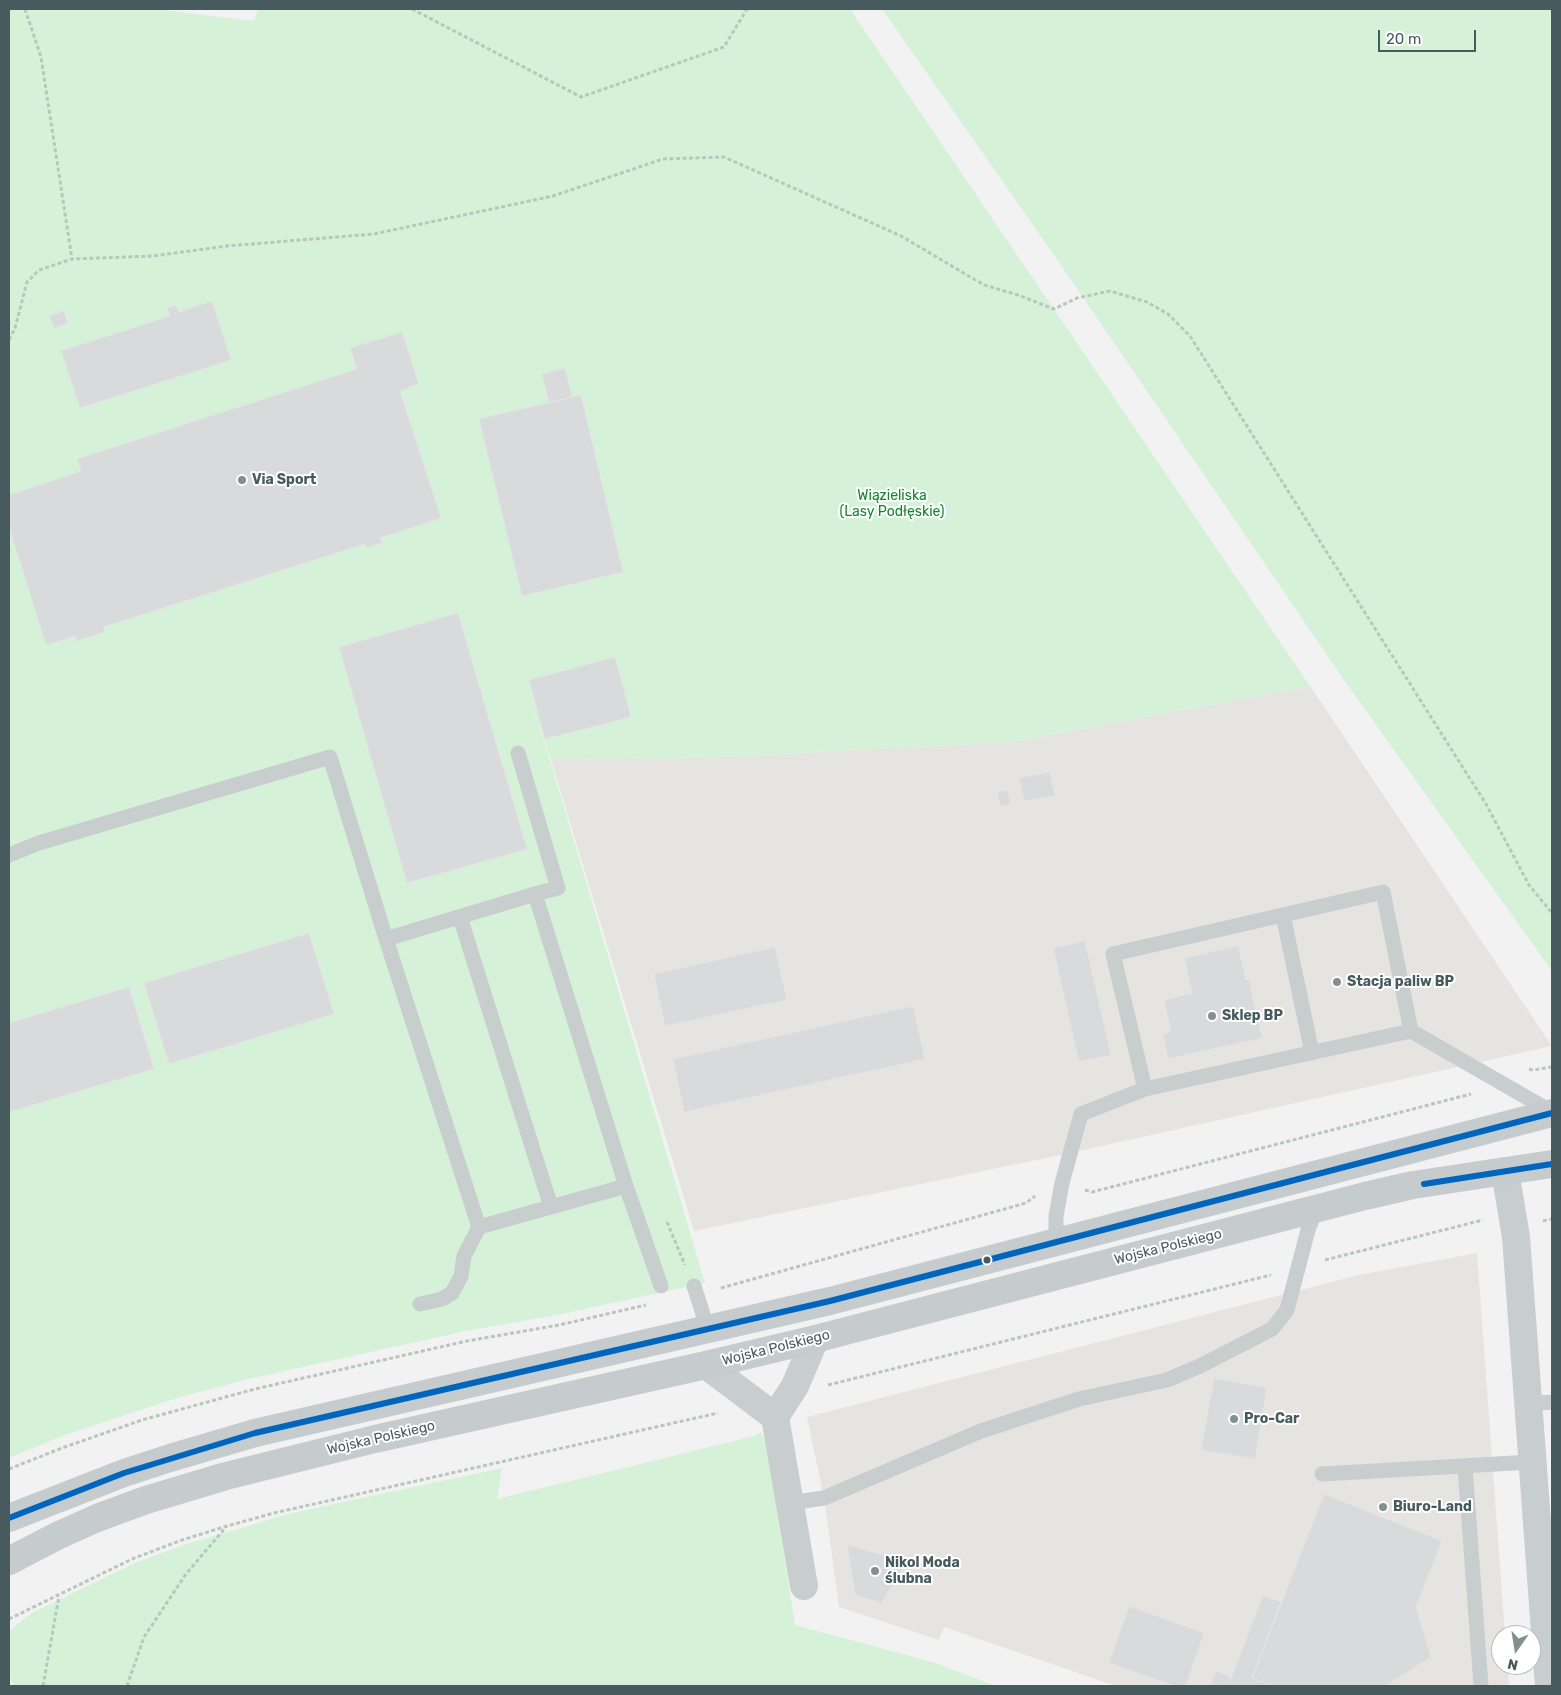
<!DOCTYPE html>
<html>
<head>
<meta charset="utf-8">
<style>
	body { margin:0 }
	#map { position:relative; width:1561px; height:1695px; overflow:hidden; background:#f2f2f2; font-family:Rubik,sans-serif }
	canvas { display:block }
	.frame { position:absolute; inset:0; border:10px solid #475b5f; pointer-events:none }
	.north { position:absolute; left:1491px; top:1625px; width:50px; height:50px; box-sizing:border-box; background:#fff; border:1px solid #b5bdbf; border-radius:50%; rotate:193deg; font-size:14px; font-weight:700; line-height:20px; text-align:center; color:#475b5f }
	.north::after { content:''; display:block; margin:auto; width:18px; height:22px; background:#839092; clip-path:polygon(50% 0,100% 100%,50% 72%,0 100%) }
	.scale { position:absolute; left:1378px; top:30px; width:98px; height:22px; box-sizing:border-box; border:2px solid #475b5f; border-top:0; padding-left:6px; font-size:15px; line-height:18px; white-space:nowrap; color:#475b5f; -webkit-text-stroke:4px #fff; paint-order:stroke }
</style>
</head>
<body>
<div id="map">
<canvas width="1561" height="1695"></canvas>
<div class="frame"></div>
<div class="north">N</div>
<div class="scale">20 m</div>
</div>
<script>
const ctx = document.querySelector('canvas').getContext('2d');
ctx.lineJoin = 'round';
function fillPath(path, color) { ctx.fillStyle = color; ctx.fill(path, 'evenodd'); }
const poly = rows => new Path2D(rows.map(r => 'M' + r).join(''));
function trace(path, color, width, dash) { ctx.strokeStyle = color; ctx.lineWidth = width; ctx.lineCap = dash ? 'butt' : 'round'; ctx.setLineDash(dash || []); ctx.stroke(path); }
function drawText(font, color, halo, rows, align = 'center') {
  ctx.font = font + ' Rubik,sans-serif'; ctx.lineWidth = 4; ctx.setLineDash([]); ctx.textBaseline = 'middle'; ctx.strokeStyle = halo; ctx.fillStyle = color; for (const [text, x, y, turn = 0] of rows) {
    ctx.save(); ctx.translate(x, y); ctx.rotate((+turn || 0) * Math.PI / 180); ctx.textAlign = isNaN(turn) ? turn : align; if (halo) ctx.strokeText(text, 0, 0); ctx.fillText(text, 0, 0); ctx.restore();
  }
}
fillPath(poly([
	[1310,686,1552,1046,1070,1153,694,1231,551,760,701,758,1012,742],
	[1477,1253,1505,1635,1501,1635,1501,1665,1508,1665,1509,1686,1116,1686,944,1627,939,1640,839,1607,824,1498,807,1417,1359,1275]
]), '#e6e4e0');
fillPath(poly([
	[9,9,156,9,254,21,258,9,850,9,1310,686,1012,742,701,758,551,760,531,702,550,760,705,1283,557,1315,466,1331,253,1378,184,1396,122,1416,57,1438,9,1458],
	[882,9,1552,9,1552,971,1344,680,1054,255],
	[761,1432,767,1448,795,1625,933,1662,996,1686,14,1686,10,1678,9,1631,30,1614,137,1562,183,1545,292,1513,502,1468,497,1499,754,1436]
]), '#d5f2d9');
const building = poly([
	[212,301,231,360,80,408,61,351,170,316,167,308,176,305,179,312,212,301],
	[64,311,68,323,54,328,49,316,64,311],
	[402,332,419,384,400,391,441,518,380,538,382,543,367,548,365,544,103,627,105,632,77,641,75,636,46,645,9,527,9,495,81,471,77,459,357,369,350,348,402,332],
	[565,368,572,397,549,403,542,374,565,368],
	[581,395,623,572,522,596,479,419,581,395],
	[458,613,527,849,407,883,339,647,458,613],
	[615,657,631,717,545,739,529,680,615,657],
	[1050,772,1055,796,1024,801,1019,778,1050,772],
	[1008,790,1011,804,1000,806,997,792,1008,790],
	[309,933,334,1014,169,1064,144,983,309,933],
	[1085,941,1111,1055,1079,1062,1053,948,1085,941],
	[1238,946,1246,980,1249,979,1262,1038,1168,1059,1163,1034,1171,1032,1164,1000,1192,993,1184,958,1238,946],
	[775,947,787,1000,665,1026,654,974,775,947],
	[129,987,154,1069,9,1112,9,1023,129,987],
	[913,1006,925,1059,684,1112,673,1059,913,1006],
	[1214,1378,1267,1388,1255,1459,1201,1450,1214,1378],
	[1324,1494,1442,1541,1416,1607,1431,1657,1385,1686,1274,1686,1252,1678,1324,1494],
	[847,1545,907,1561,881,1603,855,1595,847,1545],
	[1263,1595,1281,1602,1252,1678,1274,1686,1228,1686,1263,1595],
	[1129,1606,1204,1633,1186,1686,1175,1686,1109,1663,1129,1606],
	[1216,1671,1232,1677,1228,1686,1210,1686,1216,1671]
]);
fillPath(building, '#d9dadb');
trace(building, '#e3e4e4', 1);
trace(poly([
	[25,9,41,57,72,259],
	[412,9,581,97,724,47,747,9],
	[9,340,15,328,27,282,39,270,72,259,153,256,227,246,374,234,553,196,663,159,724,157,901,236,984,285,1018,295,1054,309,1077,298,1110,291,1147,302,1168,314,1190,336,1486,804,1529,885,1552,913],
	[1529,1069,1533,1070,1552,1067],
	[1085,1190,1092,1192,1471,1094],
	[1543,1221,1552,1219],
	[667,1222,685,1265],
	[1325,1260,1483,1220],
	[721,1288,1026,1203,1035,1196],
	[828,1385,1271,1275],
	[9,1469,62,1448,142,1420,255,1389,467,1341,559,1325,646,1305],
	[9,1619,132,1559,182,1540,227,1526,274,1513,718,1413],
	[43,1686,59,1596],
	[127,1686,144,1637,186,1574,226,1527]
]), '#b8c7be', 3, [4, 2.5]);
trace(poly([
	[518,753,558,888,535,894,626,1186,661,1286],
	[9,855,39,843,330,757,386,939],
	[535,894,386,939,479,1227,626,1186],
	[1283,915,1312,1053],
	[460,917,551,1207],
	[1411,1031,1383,892,1113,954,1145,1089,1411,1031,1552,1112],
	[1056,1242,1056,1216,1062,1183,1081,1114,1145,1089],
	[694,1286,708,1330],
	[420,1304,442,1299,452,1293,461,1276,464,1256,479,1227],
	[1528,1404,1552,1402],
	[1465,1466,1481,1686],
	[1322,1474,1531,1462],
	[790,1503,824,1498,981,1431,1079,1399,1167,1380,1200,1366,1272,1329,1287,1310,1308,1230,1316,1209]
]), '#c8cdce', 15);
trace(poly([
	[1505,1171,1516,1237,1549,1686],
	[706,1365,775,1417,795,1386,815,1339],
	[775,1417,804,1586]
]), '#c8cdce', 28);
trace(poly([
	[9,1518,124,1473,170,1458,255,1433,830,1301,1552,1113],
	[9,1561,57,1536,97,1518,146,1500,226,1476,375,1439,706,1365,815,1339,1365,1196,1413,1185,1552,1164]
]), '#c6cccd', 28);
trace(poly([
	[1424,1184,1552,1164],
	[9,1518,124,1473,255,1433,830,1301,1552,1113]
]), '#0065bd', 6);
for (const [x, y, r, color] of [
	[242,480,5,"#839092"],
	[1337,982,5,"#839092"],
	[1212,1016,5,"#839092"],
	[987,1260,4.5,"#475b5f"],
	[1234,1419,5,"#839092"],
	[1383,1507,5,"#839092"],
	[875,1571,5,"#839092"]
]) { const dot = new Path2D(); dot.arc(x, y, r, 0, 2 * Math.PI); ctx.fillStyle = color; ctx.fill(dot); trace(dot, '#fff', 2); }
drawText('bold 14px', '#475b5f', '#fff', [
	["Via Sport",252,480],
	["Stacja paliw BP",1347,982],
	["Sklep BP",1222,1016],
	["Pro-Car",1244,1419],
	["Biuro-Land",1393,1507],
	["Nikol Moda",885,1563],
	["ślubna",885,1579]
], 'left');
drawText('14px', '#13862d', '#fff', [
	["Wiązieliska",892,496],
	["(Lasy Podłęskie)",892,512]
]);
drawText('14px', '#475b5f', '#fff', [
	["Wojska Polskiego",1168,1247,-14],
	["Wojska Polskiego",776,1348,-14],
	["Wojska Polskiego",381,1438,-13]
]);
</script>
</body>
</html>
